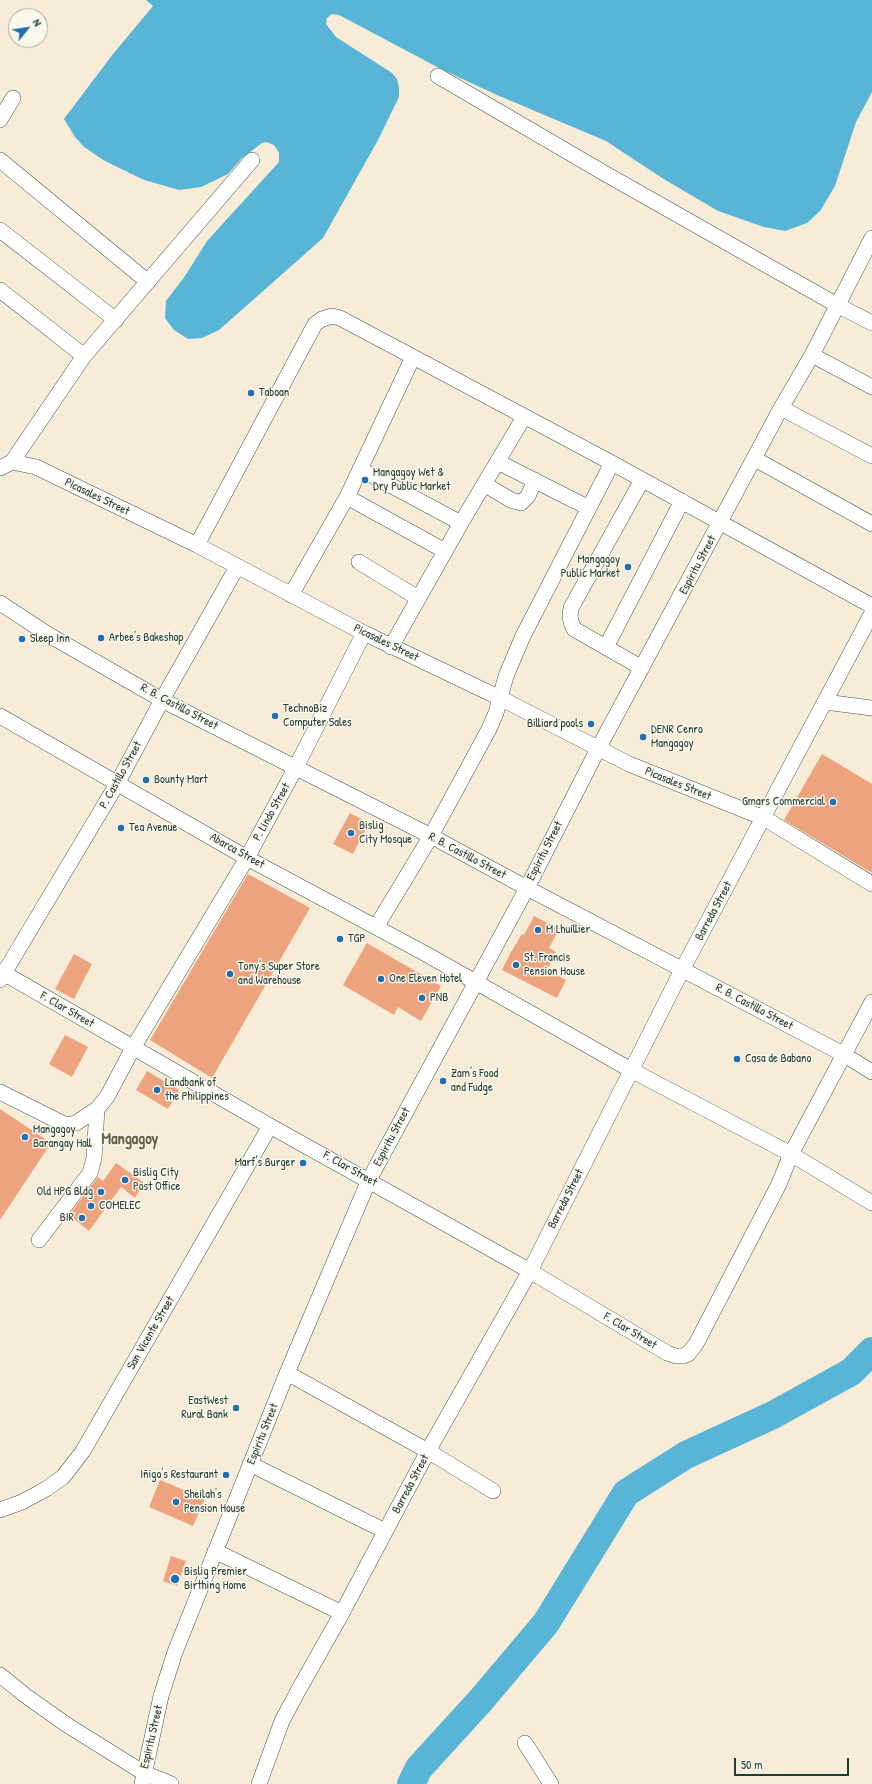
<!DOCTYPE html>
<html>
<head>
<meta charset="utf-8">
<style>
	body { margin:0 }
	#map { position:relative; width:872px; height:1784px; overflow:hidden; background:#f6ecd7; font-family:"Patrick Hand",sans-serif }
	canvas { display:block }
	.north { position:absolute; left:8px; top:8px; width:40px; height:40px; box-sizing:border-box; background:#fbf7ec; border:1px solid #a3ada2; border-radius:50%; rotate:60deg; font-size:11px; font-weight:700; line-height:16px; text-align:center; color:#1f3d34 }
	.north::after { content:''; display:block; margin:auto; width:14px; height:18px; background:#1f6fb2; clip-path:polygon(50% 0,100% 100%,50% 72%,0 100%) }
	.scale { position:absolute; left:734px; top:1758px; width:115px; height:18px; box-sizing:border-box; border:2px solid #1f3d34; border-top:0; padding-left:5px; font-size:12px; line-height:14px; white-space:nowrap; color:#1f3d34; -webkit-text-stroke:3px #fbf7ec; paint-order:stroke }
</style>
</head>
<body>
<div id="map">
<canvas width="872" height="1784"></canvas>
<div class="north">N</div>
<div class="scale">50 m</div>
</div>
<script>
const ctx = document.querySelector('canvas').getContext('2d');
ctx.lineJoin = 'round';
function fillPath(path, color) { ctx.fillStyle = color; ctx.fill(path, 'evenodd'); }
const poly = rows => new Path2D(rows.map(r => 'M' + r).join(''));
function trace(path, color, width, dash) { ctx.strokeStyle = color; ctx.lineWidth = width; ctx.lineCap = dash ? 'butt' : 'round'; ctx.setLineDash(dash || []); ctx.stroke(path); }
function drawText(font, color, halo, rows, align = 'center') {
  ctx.font = font + ' "Patrick Hand",sans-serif'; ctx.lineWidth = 3; ctx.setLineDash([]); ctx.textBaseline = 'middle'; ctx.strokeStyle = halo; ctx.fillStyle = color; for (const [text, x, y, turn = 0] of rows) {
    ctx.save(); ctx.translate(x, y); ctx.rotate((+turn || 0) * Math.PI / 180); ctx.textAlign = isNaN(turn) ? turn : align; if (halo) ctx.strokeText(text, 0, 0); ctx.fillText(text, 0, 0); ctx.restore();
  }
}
fillPath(poly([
	[146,0,872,0,872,92,856,122,835,186,820,211,807,223,785,231,764,227,718,211,662,178,606,141,497,95,441,69,339,15,332,14,327,18,326,24,336,37,392,73,397,79,399,88,399,97,378,140,323,238,219,330,202,338,188,339,174,330,165,318,166,301,185,276,207,241,279,162,279,153,274,145,267,142,262,143,242,158,228,174,201,187,179,190,144,180,105,161,84,147,75,137,64,119,113,54,153,6]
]), '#59b5d7');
trace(poly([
	[411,1784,419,1768,481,1700,546,1623,626,1493,686,1455,773,1415,851,1372,872,1351]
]), '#59b5d7', 28);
fillPath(poly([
	[822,754,872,784,872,873,784,820],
	[350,813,369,823,353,854,333,844],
	[248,874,310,908,212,1078,150,1040],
	[534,916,559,929,549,948,556,952,547,970,566,980,557,998,502,970,511,952,522,934,524,935],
	[367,943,441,986,421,1021,398,1007,394,1015,343,985],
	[74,954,92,964,74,999,55,989],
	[65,1035,88,1047,72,1077,49,1064],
	[147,1071,179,1090,168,1109,136,1090],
	[0,1109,51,1143,0,1220],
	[116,1163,144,1183,135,1198,121,1187,89,1231,69,1215,98,1177,103,1181],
	[160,1480,205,1499,193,1526,149,1507],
	[171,1556,186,1561,177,1586,163,1581]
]), '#eda37d');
const minor = poly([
	[438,76,604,173,837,305,872,323],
	[0,120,13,98],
	[0,160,148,282],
	[0,230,116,320],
	[0,290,84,356],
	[812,355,872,387],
	[781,408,872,456],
	[755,459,872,524],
	[12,462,36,467,197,545,364,633,500,698,629,764,764,818,872,884],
	[498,462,589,508],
	[0,468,12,462,84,356,252,160],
	[360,469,461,523],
	[642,480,571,608,570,616,571,622,574,629,642,668],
	[484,484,511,500,521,503,528,496,535,480],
	[347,497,445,551],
	[197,545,315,324,322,319,332,316,340,318,612,463,872,606],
	[359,562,418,598],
	[291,595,347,497,413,357],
	[0,603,49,635,162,700,431,836,527,888,843,1054,872,1072],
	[391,647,461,523,524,417],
	[606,647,682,501],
	[825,702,872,708],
	[0,716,247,858,426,954,631,1070,791,1154,872,1203],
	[376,927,431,836,489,729,496,713,506,676,523,636,612,463],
	[0,971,270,1126,530,1271,667,1353,676,1356,683,1356,688,1354,696,1344,779,1184,791,1154,872,1002],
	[0,980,117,784,162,700,237,567],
	[0,1092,66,1125,76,1123,97,1109,107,1097,133,1048,247,858,296,767,364,633],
	[39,1240,90,1173,94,1158,97,1109],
	[287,1373,428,1451,493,1491],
	[250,1464,385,1531],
	[0,1510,22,1502,46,1489,63,1477,83,1451,270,1126],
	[215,1551,342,1613],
	[0,1675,26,1696,67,1725,144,1773,171,1784],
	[525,1743,551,1784],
	[142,1784,161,1696,175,1652,287,1373,369,1180,527,888,598,749,781,408,812,355,872,238],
	[259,1784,282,1721,298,1691,342,1613,428,1451,530,1271,682,970,872,613]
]);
trace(minor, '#3f574c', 16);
trace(minor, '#fff', 15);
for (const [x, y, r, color] of [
	[251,393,4,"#1f6fb2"],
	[365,480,4,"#1f6fb2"],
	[628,567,4,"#1f6fb2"],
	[101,638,4,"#1f6fb2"],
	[22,639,4,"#1f6fb2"],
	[275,716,4,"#1f6fb2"],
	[591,724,4,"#1f6fb2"],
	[643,737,4,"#1f6fb2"],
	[146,780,4,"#1f6fb2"],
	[833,802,4,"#1f6fb2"],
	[121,828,4,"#1f6fb2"],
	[351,833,4,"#1f6fb2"],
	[538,930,4,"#1f6fb2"],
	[340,939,4,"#1f6fb2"],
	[516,965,4,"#1f6fb2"],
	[230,974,4,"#1f6fb2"],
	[381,979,4,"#1f6fb2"],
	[422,998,4,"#1f6fb2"],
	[737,1059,4,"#1f6fb2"],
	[443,1081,4,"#1f6fb2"],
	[157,1090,4,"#1f6fb2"],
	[25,1137,4,"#1f6fb2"],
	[303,1163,4,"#1f6fb2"],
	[125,1180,4,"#1f6fb2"],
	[101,1192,4,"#1f6fb2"],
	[91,1206,4,"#1f6fb2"],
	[82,1218,4,"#1f6fb2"],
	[236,1408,4,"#1f6fb2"],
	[226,1475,4,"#1f6fb2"],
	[176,1502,4,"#1f6fb2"],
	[175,1579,5,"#1f6fb2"]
]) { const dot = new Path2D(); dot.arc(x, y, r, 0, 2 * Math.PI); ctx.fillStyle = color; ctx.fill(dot); trace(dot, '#fbf7ec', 1.5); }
drawText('12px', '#1f3d34', '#fbf7ec', [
	["Taboan",259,393],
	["Mangagoy Wet &",373,473],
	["Dry Public Market",373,487],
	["Mangagoy",620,560,"right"],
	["Public Market",620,574,"right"],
	["Arbee's Bakeshop",109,638],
	["Sleep Inn",30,639],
	["TechnoBiz",283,709],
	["Computer Sales",283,723],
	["Billiard pools",583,724,"right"],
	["DENR Cenro",651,730],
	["Mangagoy",651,744],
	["Bounty Mart",154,780],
	["Gmars Commercial",825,802,"right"],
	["Bislig",359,826],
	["City Mosque",359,840],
	["Tea Avenue",129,828],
	["M Lhuillier",546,930],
	["TGP",348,939],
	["St. Francis",524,958],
	["Pension House",524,972],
	["Tony's Super Store",238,967],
	["and Warehouse",238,981],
	["One Eleven Hotel",389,979],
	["PNB",430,998],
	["Casa de Babano",745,1059],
	["Zam's Food",451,1074],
	["and Fudge",451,1088],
	["Landbank of",165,1083],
	["the Philippines",165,1097],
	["Mangagoy",33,1130],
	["Barangay Hall",33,1144],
	["Marf's Burger",295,1163,"right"],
	["Bislig City",133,1173],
	["Post Office",133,1187],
	["Old HPG Bldg",93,1192,"right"],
	["COMELEC",99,1206],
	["BIR",74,1218,"right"],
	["EastWest",228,1401,"right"],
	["Rural Bank",228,1415,"right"],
	["Iñigo's Restaurant",218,1475,"right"],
	["Sheilah's",184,1495],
	["Pension House",184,1509],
	["Bislig Premier",184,1572],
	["Birthing Home",184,1586]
], 'left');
drawText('12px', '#1f3d34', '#fbf7ec', [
	["Picasales Street",97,497,26],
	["Espiritu Street",698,565,-62],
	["Picasales Street",386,643,26],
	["R. B. Castillo Street",179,707,28],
	["P. Castillo Street",121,775,-61],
	["Picasales Street",678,784,22],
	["P. Lindo Street",272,812,-61],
	["Abarca Street",237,851,29],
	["Espiritu Street",545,851,-63],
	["R. B. Castillo Street",467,856,28],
	["Barreda Street",714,911,-62],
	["R. B. Castillo Street",754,1007,28],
	["F. Clar Street",67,1010,30],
	["Espiritu Street",392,1137,-62],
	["F. Clar Street",350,1169,29],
	["Barreda Street",566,1199,-63],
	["F. Clar Street",630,1331,31],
	["San Vicente Street",151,1333,-60],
	["Espiritu Street",263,1434,-68],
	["Barreda Street",411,1484,-62],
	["Espiritu Street",152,1737,-77]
]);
drawText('bold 16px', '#67614e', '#fbf7ec', [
	["Mangagoy",130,1140]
]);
</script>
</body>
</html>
